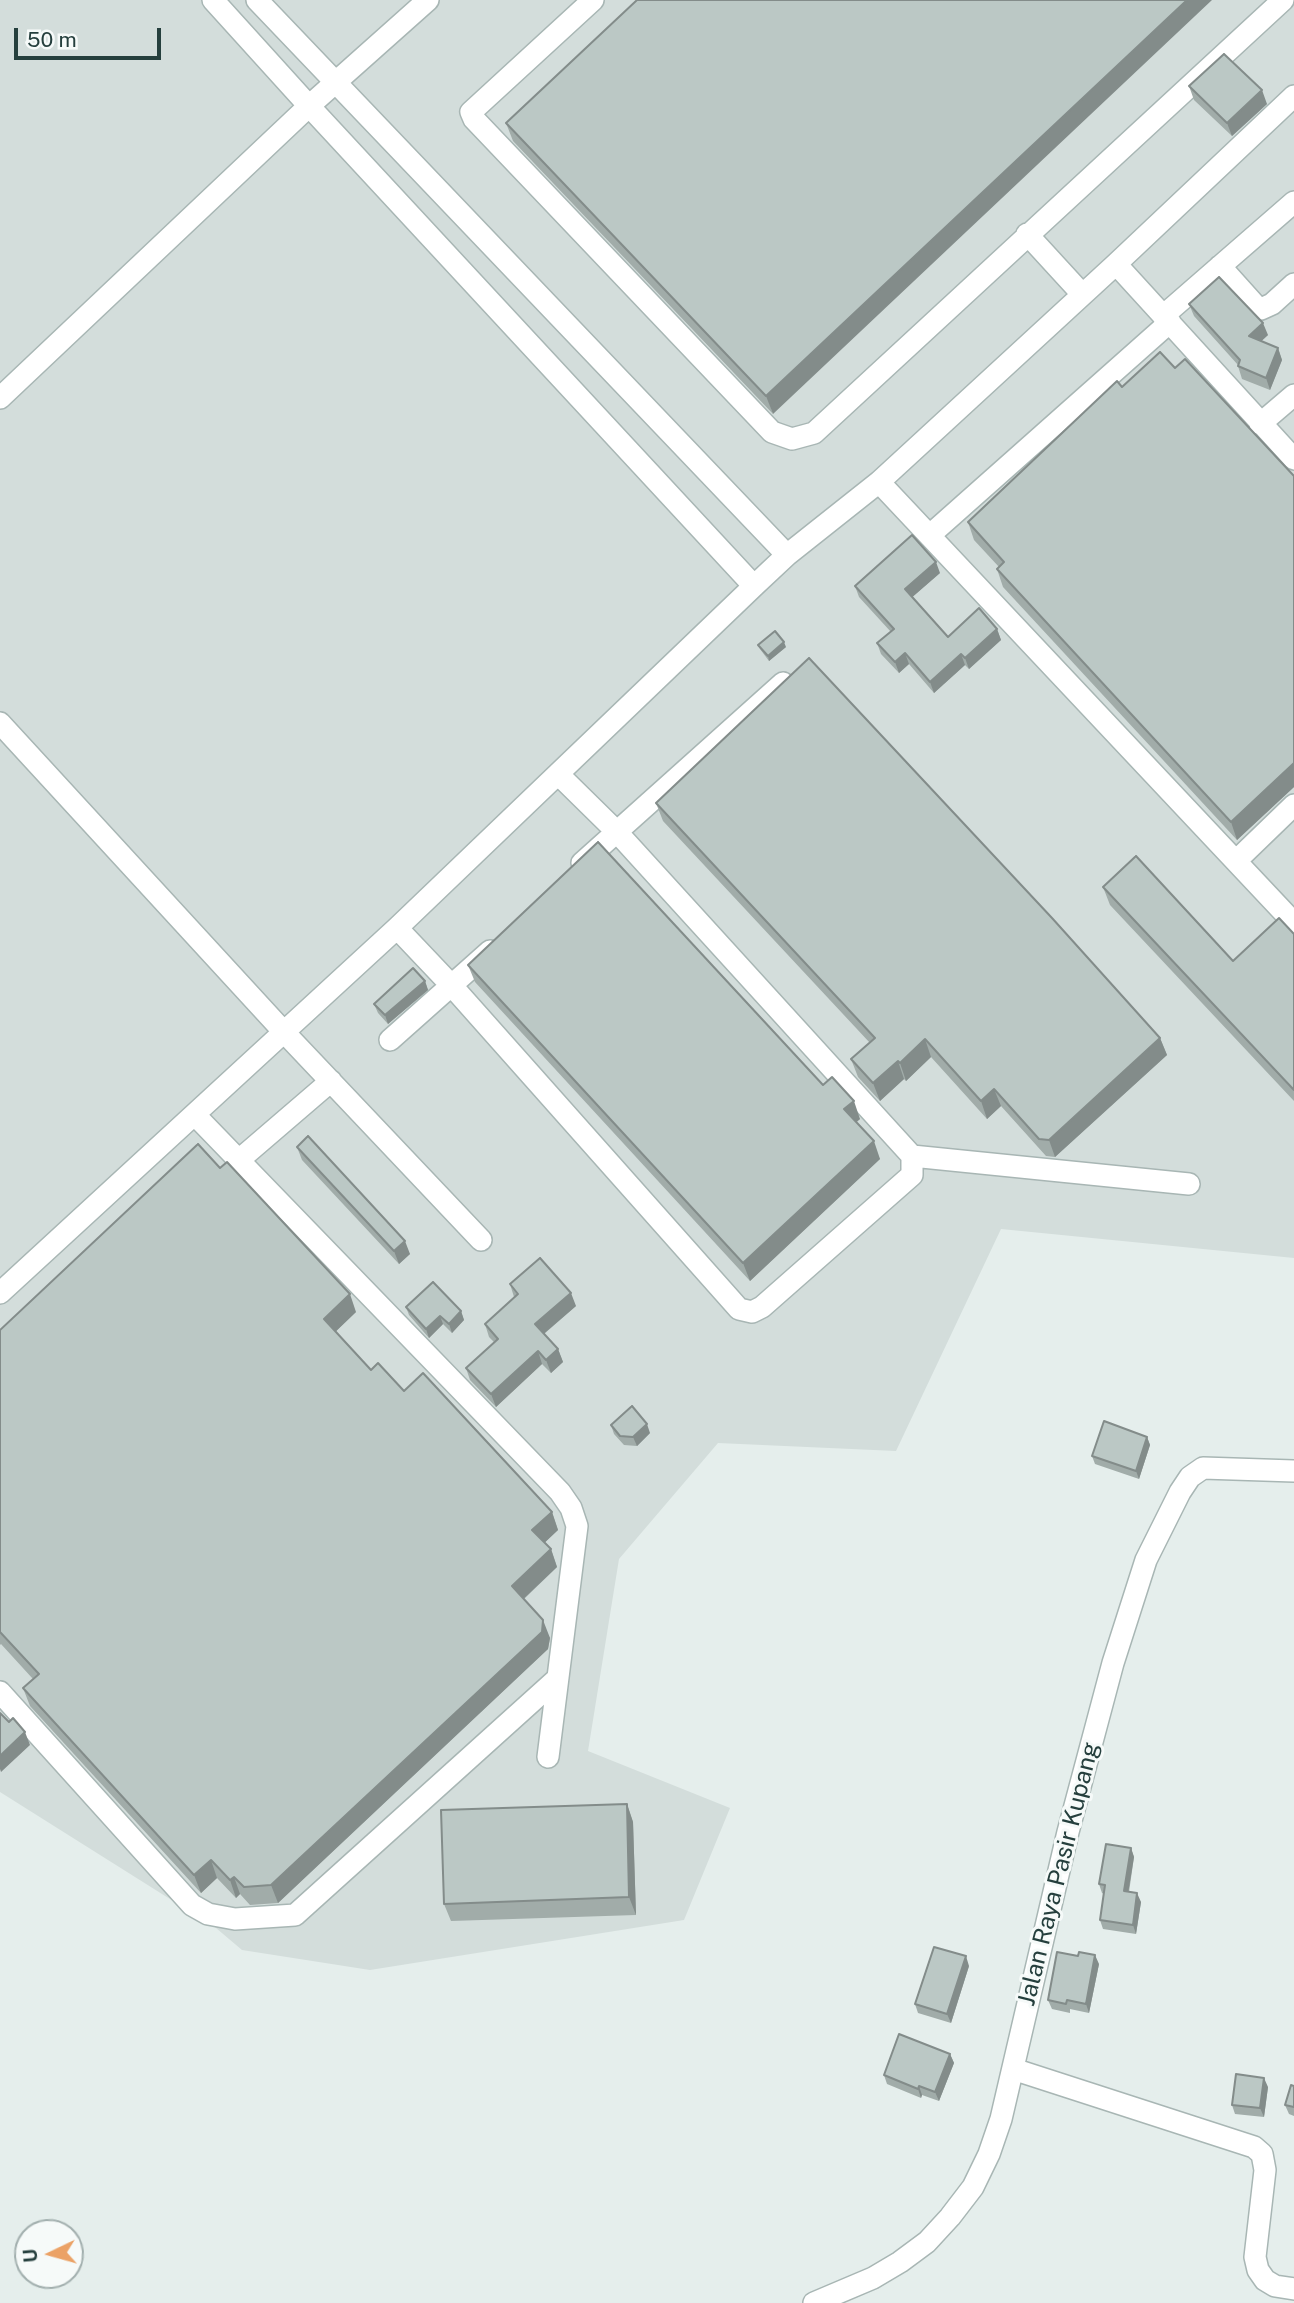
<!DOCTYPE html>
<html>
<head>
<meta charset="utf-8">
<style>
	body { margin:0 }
	#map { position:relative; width:1294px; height:2303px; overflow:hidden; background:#e5eeec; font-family:"Public Sans",sans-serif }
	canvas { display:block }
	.north { position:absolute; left:14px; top:2219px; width:70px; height:70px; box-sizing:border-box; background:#f6faf9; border:2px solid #a2afae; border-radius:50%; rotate:265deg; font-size:19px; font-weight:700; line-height:28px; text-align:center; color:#253f3d }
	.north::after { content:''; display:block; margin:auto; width:24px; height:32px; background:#eba266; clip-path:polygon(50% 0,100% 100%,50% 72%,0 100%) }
	.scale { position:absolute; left:14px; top:28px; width:147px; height:32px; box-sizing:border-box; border:4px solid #253f3d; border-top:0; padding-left:9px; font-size:21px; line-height:24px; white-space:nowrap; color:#253f3d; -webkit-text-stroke:5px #f6faf9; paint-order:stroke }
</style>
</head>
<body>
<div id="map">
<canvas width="1294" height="2303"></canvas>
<div class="north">U</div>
<div class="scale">50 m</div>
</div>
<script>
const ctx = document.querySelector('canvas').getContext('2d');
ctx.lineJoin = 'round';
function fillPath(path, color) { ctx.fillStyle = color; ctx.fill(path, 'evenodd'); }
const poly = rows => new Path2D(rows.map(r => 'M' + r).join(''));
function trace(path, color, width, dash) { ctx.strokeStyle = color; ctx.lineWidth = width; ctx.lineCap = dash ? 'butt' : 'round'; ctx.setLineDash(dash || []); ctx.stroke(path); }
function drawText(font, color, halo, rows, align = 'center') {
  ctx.font = font + ' "Public Sans",sans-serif'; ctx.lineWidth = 6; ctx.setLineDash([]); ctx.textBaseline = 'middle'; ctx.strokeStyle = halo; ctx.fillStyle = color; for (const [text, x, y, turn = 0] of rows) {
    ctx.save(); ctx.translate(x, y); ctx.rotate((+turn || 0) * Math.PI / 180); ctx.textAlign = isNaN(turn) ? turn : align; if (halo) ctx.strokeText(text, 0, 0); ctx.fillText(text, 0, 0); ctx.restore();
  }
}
fillPath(poly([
	[0,0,1294,0,1294,1258,1001,1229,896,1451,718,1443,619,1559,588,1751,730,1808,684,1920,370,1970,242,1950,216,1928,0,1792]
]), '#d3dddb');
const minor = poly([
	[213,0,309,106,754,586],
	[257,0,787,555],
	[593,0,471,112,474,119,772,432,792,439,814,433,1283,0],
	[1027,234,1082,294],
	[1116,264,1294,459],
	[1220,266,1255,305,1261,309,1272,304,1294,284],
	[1163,316,1294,202],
	[0,398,309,106,428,0],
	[1260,424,1294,395],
	[879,482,1294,923],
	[930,535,1170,322],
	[0,723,283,1031,481,1240],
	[558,774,616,831,912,1156,1189,1184],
	[1236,861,1294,805],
	[582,863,783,683],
	[397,928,452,986,739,1309,752,1312,762,1307,912,1175,912,1156],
	[390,1040,490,951],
	[195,1115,560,1492,571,1508,577,1526,548,1757],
	[239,1160,331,1081],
	[0,1293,397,928,754,586,787,555,879,482,1116,264,1294,96],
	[0,1692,192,1905,208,1914,235,1919,295,1915,558,1678],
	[1013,2069,1254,2147,1262,2154,1265,2170,1255,2257,1258,2270,1265,2280,1275,2286,1294,2289],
	[814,2303,873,2278,900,2262,927,2242,950,2217,973,2187,989,2154,1001,2119,1068,1832,1113,1663,1146,1560,1180,1492,1190,1477,1203,1468,1294,1471]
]);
trace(minor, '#a8b6b4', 24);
trace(minor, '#fff', 21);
fillPath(poly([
	[637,0,773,414,513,141,506,123],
	[1189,86,1267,104,1232,136,1194,100],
	[1189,304,1268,335,1261,341,1278,348,1282,360,1270,390,1242,379,1238,366,1238,365,1194,316],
	[1175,368,1294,476,1294,787,1237,840,1003,587,997,569,999,567,974,540,968,522,1122,387],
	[940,573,912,597,948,637,997,629,1001,640,969,669,965,665,934,693,909,664,899,673,881,654,877,643,891,632,859,597,855,586],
	[758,645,786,647,769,661,760,649],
	[656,803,1160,1038,1167,1055,1055,1157,1046,1156,1001,1106,987,1119,931,1057,906,1081,904,1079,880,1101,858,1077,851,1059,870,1043,663,821],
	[1103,887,1233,961,1294,934,1294,1101,1110,905],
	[468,965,823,1085,860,1119,856,1122,880,1159,750,1281,475,982],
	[425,981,428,990,388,1024,378,1013,374,1004],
	[297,1147,410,1254,399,1264,302,1160],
	[510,1284,576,1306,544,1334,558,1349,563,1362,551,1373,542,1364,496,1407,470,1380,466,1368,494,1342,489,1337,485,1324,514,1297],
	[406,1307,461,1311,464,1320,452,1333,443,1324,429,1338,409,1315],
	[356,1312,335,1332,371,1370,404,1391,552,1512,558,1530,544,1543,551,1549,557,1567,524,1599,550,1638,548,1649,278,1903,250,1905,240,1894,236,1898,217,1878,201,1893,30,1706,23,1688,33,1679,1,1644,0,1645,0,1330],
	[611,1425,650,1433,637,1446,624,1445,614,1434],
	[1147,1437,1150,1445,1139,1479,1095,1464,1092,1456],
	[627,1804,633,1822,636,1915,451,1921,444,1904],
	[1131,1848,1134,1857,1129,1892,1141,1902,1136,1934,1103,1929,1100,1920,1104,1894,1102,1893,1099,1884],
	[1099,1964,1089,2013,1070,2009,1070,2013,1052,2009,1048,2000],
	[969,1966,951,2023,918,2013,915,2004],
	[950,2054,954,2063,939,2101,922,2095,921,2098,887,2084,884,2075],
	[1294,2086,1294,2116,1289,2114,1285,2105],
	[1268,2087,1264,2117,1235,2114,1232,2105]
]), '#a1aca9');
fillPath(poly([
	[1187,0,1212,0,773,414,766,396],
	[1262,90,1267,104,1232,136,1227,123],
	[1263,323,1268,335,1253,349,1249,336],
	[1278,348,1282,360,1270,390,1266,378],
	[936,562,940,573,909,600,905,589],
	[997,629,1001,640,969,669,965,658],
	[784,642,786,647,769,661,768,656],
	[905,653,909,664,899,673,895,662],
	[961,654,965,665,934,693,930,682],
	[1294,763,1294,787,1237,840,1231,822],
	[425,981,428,990,388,1024,385,1015],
	[1160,1038,1167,1055,1055,1157,1049,1140],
	[925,1039,931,1057,906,1081,900,1063],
	[898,1061,904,1079,880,1101,873,1083],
	[994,1089,1001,1106,987,1119,981,1101],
	[854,1101,860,1119,851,1127,844,1109],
	[874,1141,880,1159,750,1281,743,1263],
	[405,1241,410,1254,399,1264,394,1251],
	[571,1293,576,1306,540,1337,535,1324],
	[350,1294,356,1312,330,1337,324,1319],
	[461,1311,464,1320,452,1333,449,1324],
	[440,1316,443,1324,429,1338,426,1329],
	[558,1349,563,1362,551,1373,546,1360],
	[538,1351,542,1364,496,1407,491,1394],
	[647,1424,650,1433,637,1446,633,1437],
	[1147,1437,1150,1445,1139,1479,1136,1471],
	[552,1512,558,1530,539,1548,532,1530],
	[551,1549,557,1567,518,1604,512,1586],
	[543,1620,550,1638,548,1649,278,1903,271,1885],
	[25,1732,30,1745,1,1772,0,1769,0,1756],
	[627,1804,633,1822,636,1915,629,1897],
	[1131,1848,1134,1857,1127,1900,1124,1891],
	[211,1860,217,1878,201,1893,194,1875],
	[234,1877,240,1894,236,1898,230,1880],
	[1137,1893,1141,1902,1136,1934,1133,1925],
	[1095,1955,1099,1964,1089,2013,1086,2004],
	[966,1956,969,1966,951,2023,947,2014],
	[950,2054,954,2063,939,2101,935,2092],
	[1264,2078,1268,2087,1264,2117,1260,2108],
	[919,2086,922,2095,921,2098,918,2089]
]), '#838c8a');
const building = poly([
	[637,0,1187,0,766,396,506,123,637,0],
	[1224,54,1262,90,1227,123,1189,86,1224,54],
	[1219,277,1263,323,1249,336,1278,348,1266,378,1238,366,1240,360,1189,304,1219,277],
	[1160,352,1175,368,1185,359,1294,476,1294,763,1231,822,997,569,1004,562,968,522,1117,381,1122,387,1160,352],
	[912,535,936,562,905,589,948,637,979,608,997,629,965,658,961,654,930,682,905,653,895,662,877,643,894,629,855,586,912,535],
	[775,631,784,642,768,656,758,645,775,631],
	[809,658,1052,918,1160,1038,1049,1140,1039,1139,994,1089,981,1101,925,1039,900,1063,898,1061,873,1083,851,1059,875,1038,656,803,809,658],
	[598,842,823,1085,832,1077,854,1101,844,1109,874,1141,743,1263,468,965,598,842],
	[1136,856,1233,961,1279,918,1294,934,1294,1090,1103,887,1136,856],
	[413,968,425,981,385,1015,374,1004,413,968],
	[308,1136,405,1241,394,1251,297,1147,308,1136],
	[198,1144,220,1168,227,1162,350,1294,324,1319,371,1370,378,1363,404,1391,423,1373,552,1512,532,1530,551,1549,512,1586,543,1620,542,1632,271,1885,244,1887,234,1877,230,1880,211,1860,194,1875,23,1688,39,1674,0,1632,0,1330,198,1144],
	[540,1258,571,1293,535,1324,558,1349,546,1360,538,1351,491,1394,466,1368,498,1339,485,1324,518,1294,510,1284,540,1258],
	[433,1282,461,1311,449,1324,440,1316,426,1329,406,1307,433,1282],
	[632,1406,647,1424,633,1437,620,1436,611,1425,632,1406],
	[1104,1421,1147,1437,1136,1471,1092,1456,1104,1421],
	[0,1713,9,1722,13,1718,25,1732,0,1756,0,1713],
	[627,1804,629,1897,444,1904,441,1810,627,1804],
	[1106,1844,1131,1848,1124,1891,1137,1893,1133,1925,1100,1920,1105,1885,1099,1884,1106,1844],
	[934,1947,966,1956,947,2014,915,2004,934,1947],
	[1057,1952,1078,1956,1079,1952,1095,1955,1086,2004,1067,2000,1066,2004,1048,2000,1057,1952],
	[899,2034,950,2054,935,2092,919,2086,918,2089,884,2075,899,2034],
	[1236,2074,1264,2078,1260,2108,1232,2105,1236,2074],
	[1291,2085,1294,2086,1294,2107,1285,2105,1291,2085]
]);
fillPath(building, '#bbc8c5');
trace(building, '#838c8a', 2);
drawText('24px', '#253f3d', '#f6faf9', [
	["Jalan Raya Pasir Kupang",1059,1874,-76]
]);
</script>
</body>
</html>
